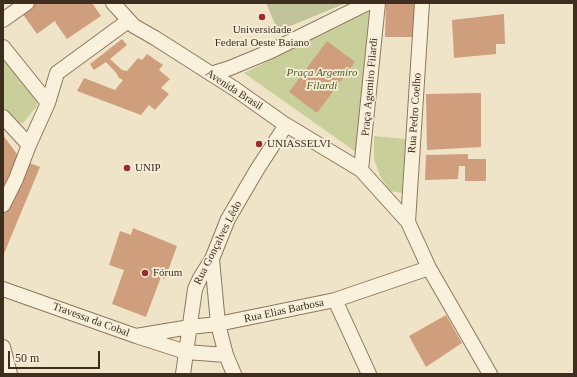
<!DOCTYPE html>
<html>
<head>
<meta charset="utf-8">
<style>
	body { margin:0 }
	#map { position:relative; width:577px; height:377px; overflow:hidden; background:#f0e4c8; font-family:"Times New Roman",serif }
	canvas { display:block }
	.frame { position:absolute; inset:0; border:4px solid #3d2e20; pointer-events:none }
	.scale { position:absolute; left:8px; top:351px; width:92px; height:18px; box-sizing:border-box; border:2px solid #3d2e20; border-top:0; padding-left:5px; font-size:12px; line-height:14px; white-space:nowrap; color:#3d2e20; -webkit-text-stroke:3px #f7eed8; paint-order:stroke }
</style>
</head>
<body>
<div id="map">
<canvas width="577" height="377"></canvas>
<div class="frame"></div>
<div class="scale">50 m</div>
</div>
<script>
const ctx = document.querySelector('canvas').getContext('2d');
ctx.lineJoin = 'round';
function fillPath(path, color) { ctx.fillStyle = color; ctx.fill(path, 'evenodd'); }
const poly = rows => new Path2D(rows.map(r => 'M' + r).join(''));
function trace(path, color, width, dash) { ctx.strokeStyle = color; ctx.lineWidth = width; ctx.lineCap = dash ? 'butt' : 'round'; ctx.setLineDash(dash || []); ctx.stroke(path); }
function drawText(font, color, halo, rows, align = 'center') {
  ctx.font = font + ' "Times New Roman",serif'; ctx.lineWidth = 3.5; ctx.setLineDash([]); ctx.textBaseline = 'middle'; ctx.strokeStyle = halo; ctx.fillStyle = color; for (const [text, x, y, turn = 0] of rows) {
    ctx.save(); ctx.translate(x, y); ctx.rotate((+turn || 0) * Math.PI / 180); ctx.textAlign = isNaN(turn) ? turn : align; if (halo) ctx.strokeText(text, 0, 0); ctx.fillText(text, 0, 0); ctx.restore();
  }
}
fillPath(poly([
	[369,12,356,152,244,73],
	[3,59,37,99,37,106,23,123,15,122,3,107],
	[374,136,406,139,402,193,390,191,380,176,374,159]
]), '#c9cf9b');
fillPath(poly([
	[266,3,346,3,278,31]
]), '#bfc49a');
fillPath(poly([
	[36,3,92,3,101,16,67,39,55,22,56,20,37,34,22,13],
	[386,3,415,3,414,37,385,37],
	[504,14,505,44,496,44,496,54,454,58,452,20],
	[122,39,127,45,110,59,122,70,127,71,138,58,142,60,147,54,163,65,159,70,170,79,161,88,169,94,155,110,149,105,141,115,77,91,84,78,115,90,123,80,119,78,117,74,106,62,94,70,90,64],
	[327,41,355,62,317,113,289,92],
	[481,93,481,147,427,150,426,94],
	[3,135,20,158,3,195],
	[468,154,468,159,486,159,486,181,465,181,465,166,459,166,458,179,425,180,426,155],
	[27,162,40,167,3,256,3,211],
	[133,228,177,246,165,279,161,277,146,317,112,304,124,270,109,265,120,231,131,235],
	[446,315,462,343,426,367,409,336]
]), '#cf9f7d');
const minor = poly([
	[113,3,134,26,155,38,235,89,283,123,361,170,408,222,429,268,490,374],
	[3,20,27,3],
	[3,47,48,103],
	[211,74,230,68,271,51,368,3],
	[3,117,29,145],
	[361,170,378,3],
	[3,205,16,179,29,145,48,103,57,73,128,21],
	[408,222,422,3],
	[212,259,218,324,226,355,234,374],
	[3,289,136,336,186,352,226,355],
	[335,300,369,374],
	[136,336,190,327,218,324,335,300,429,268],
	[3,347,10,374],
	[183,374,195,289,200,278,212,259,228,219,258,168,286,125]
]);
trace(minor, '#8d765c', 16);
trace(minor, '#faf1dc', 14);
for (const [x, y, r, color] of [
	[262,17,4,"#9e2a2b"],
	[259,144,4,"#9e2a2b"],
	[127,168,4,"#9e2a2b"],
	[145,273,4,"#9e2a2b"]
]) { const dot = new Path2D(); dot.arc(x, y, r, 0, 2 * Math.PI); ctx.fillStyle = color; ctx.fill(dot); trace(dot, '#f7eed8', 1.5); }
drawText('11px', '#3d2e20', '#f7eed8', [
	["Universidade",262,30,"center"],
	["Federal Oeste Baiano",262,43,"center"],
	["UNIASSELVI",267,144],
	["UNIP",135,168],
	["Fórum",153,273]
], 'left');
drawText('italic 11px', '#4d5a26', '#f7eed8', [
	["Praça Argemiro",322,73],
	["Filardi",322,86]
]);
drawText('11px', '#3d2e20', '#f7eed8', [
	["Praça Agemiro Filardi",370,87,-85],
	["Avenida Brasil",234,90,33],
	["Rua Pedro Coelho",415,113,-86],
	["Rua Gonçalves Lêdo",218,243,-63],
	["Rua Elias Barbosa",284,311,-12],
	["Travessa da Cobal",91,320,20]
]);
</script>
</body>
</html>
